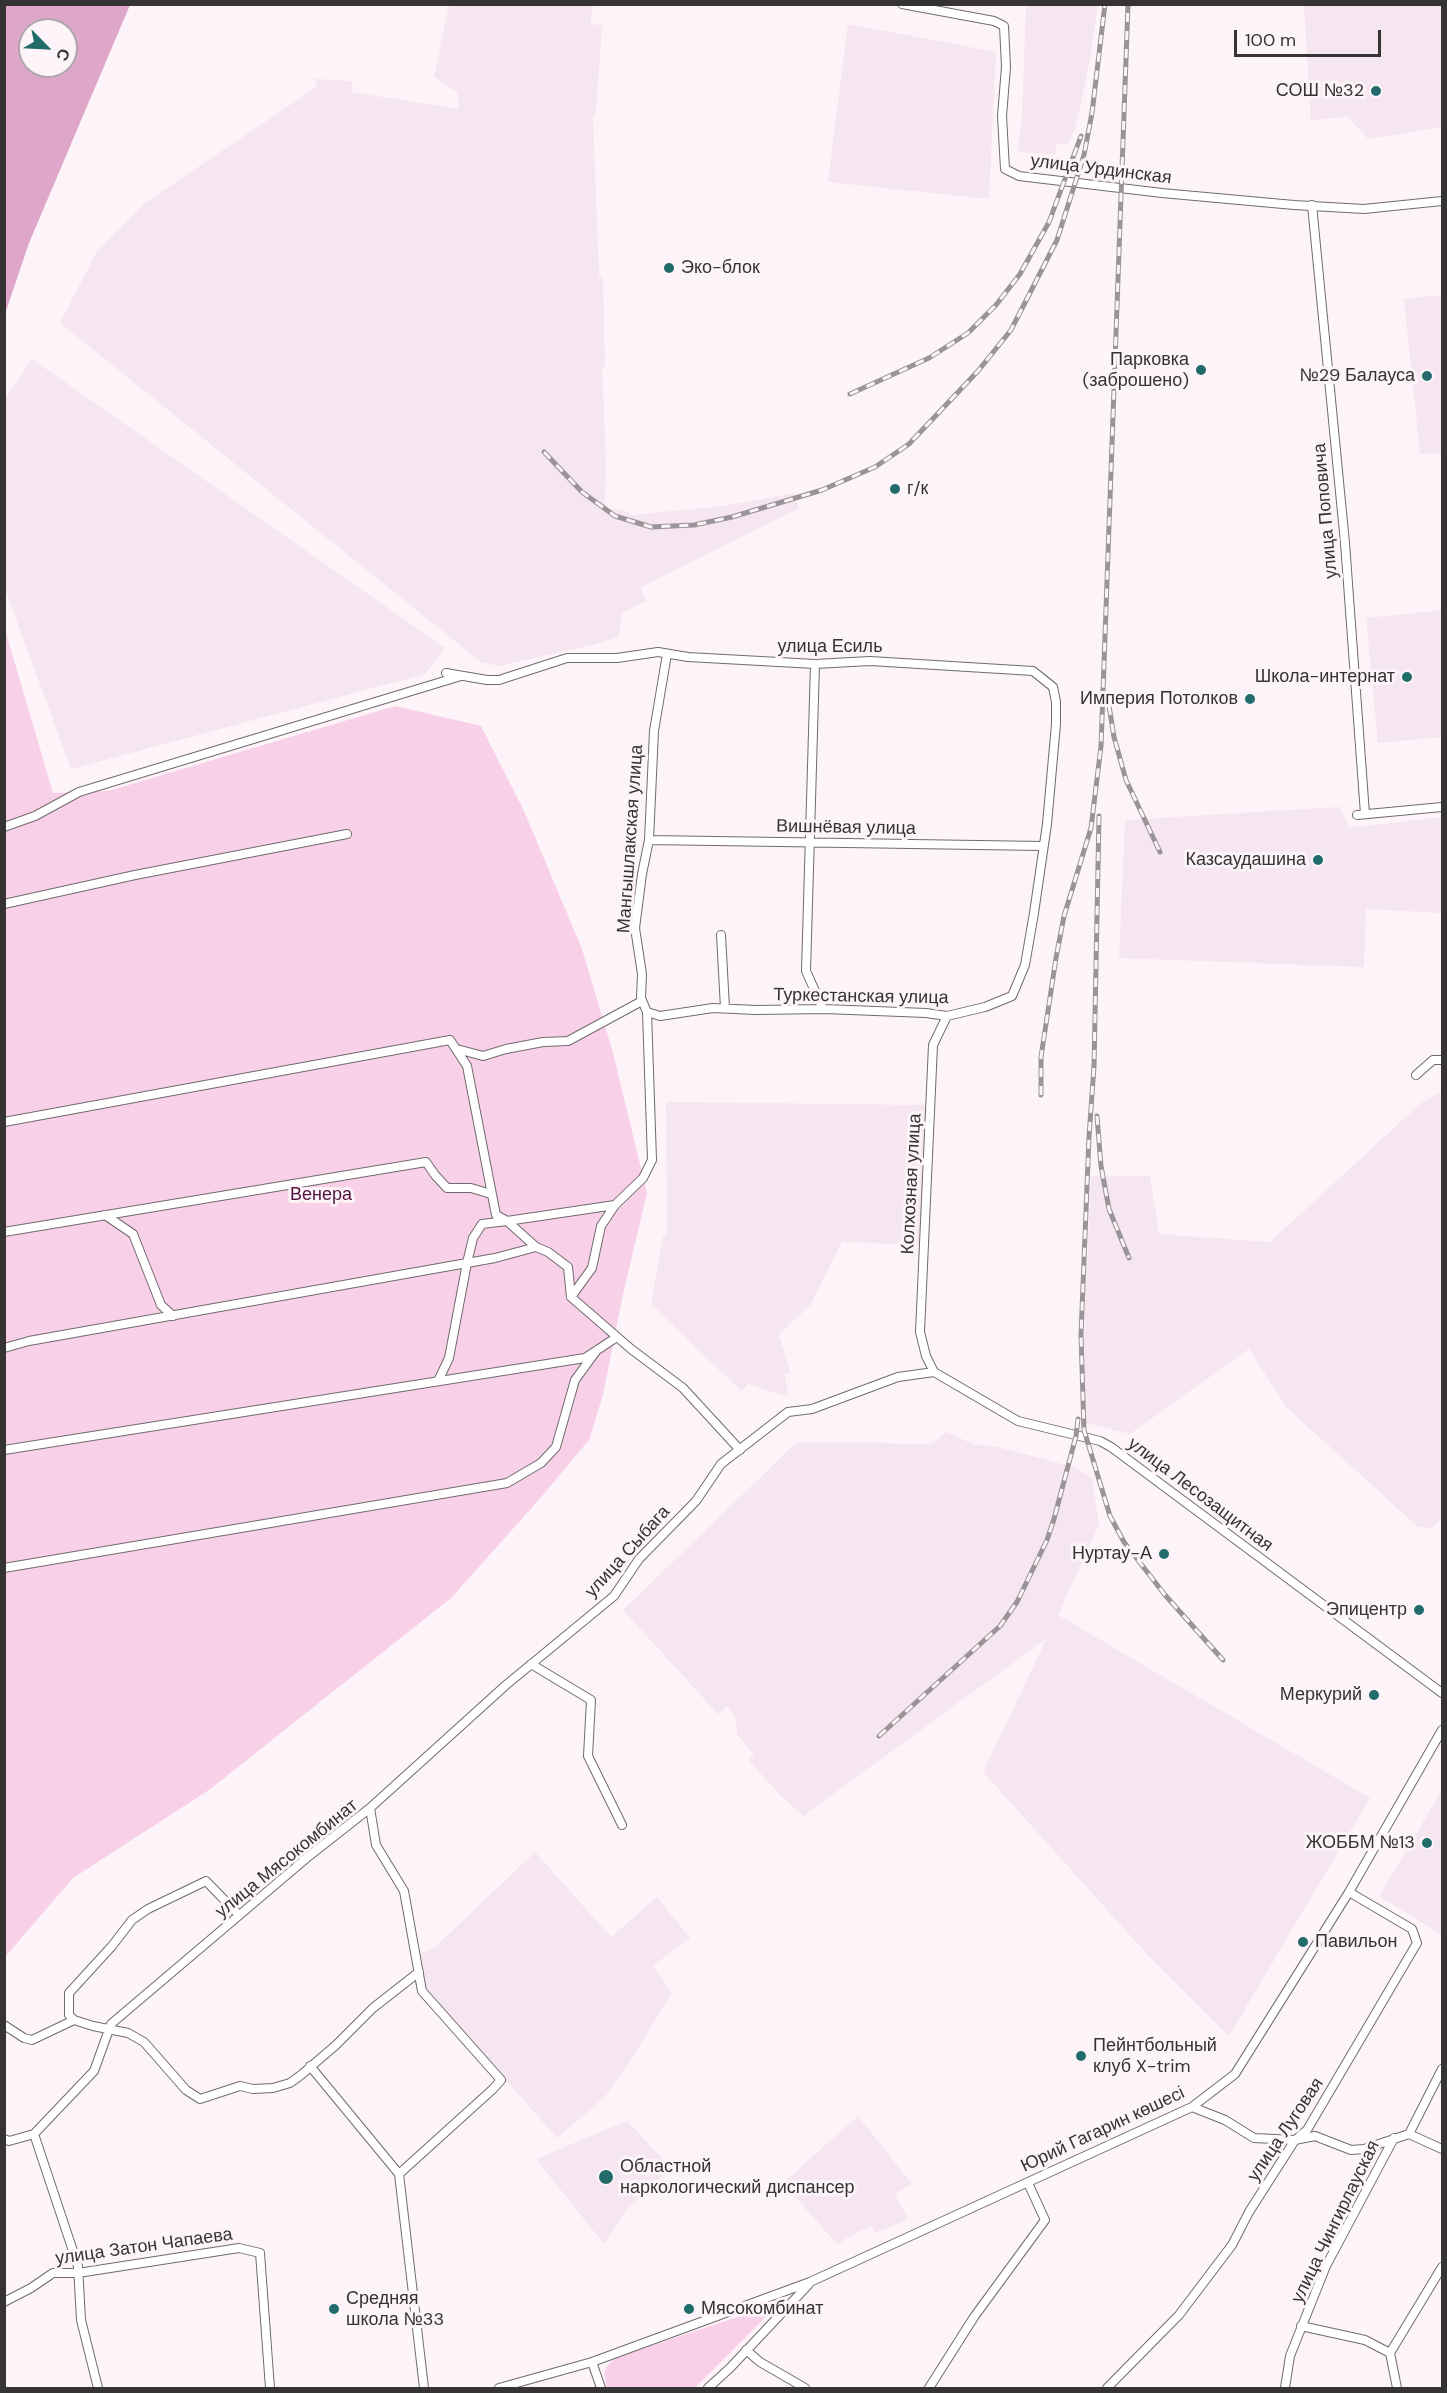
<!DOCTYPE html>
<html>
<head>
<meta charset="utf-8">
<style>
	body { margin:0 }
	#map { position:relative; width:1447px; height:2393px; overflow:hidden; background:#fcf4f9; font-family:"DM Sans",sans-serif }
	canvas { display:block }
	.frame { position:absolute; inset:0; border:6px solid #363335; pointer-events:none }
	.north { position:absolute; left:18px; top:18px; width:60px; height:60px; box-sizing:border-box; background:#fcf4f9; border:2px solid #ada7ab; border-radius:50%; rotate:114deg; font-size:16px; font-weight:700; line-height:24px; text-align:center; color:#363335 }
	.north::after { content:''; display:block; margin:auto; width:21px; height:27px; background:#216c6a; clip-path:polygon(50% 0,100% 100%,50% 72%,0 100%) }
	.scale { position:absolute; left:1234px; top:30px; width:147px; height:27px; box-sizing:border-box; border:3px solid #363335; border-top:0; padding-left:8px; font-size:18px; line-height:21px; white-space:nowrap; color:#363335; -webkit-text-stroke:4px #fcf4f9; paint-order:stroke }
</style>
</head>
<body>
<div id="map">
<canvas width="1447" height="2393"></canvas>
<div class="frame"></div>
<div class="north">С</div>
<div class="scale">100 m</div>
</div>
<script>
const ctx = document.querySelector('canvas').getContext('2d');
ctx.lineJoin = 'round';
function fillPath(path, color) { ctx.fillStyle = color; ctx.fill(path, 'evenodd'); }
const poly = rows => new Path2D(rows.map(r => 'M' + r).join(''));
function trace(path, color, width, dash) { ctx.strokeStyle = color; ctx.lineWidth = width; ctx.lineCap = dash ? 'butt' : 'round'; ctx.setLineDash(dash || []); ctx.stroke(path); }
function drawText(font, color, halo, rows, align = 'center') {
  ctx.font = font + ' "DM Sans",sans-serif'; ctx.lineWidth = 6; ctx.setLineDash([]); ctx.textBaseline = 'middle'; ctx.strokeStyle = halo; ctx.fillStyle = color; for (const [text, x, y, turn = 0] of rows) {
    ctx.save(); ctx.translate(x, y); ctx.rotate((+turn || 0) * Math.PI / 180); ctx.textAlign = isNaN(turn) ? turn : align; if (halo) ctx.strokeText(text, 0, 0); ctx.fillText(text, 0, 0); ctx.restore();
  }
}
fillPath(poly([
	[449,5,593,5,590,23,602,26,596,111,593,118,599,275,603,278,605,367,602,367,606,462,605,508,623,510,632,515,723,506,794,493,799,508,641,587,646,601,622,613,619,636,597,644,499,666,481,662,60,323,96,253,145,203,318,86,314,79,352,81,351,92,459,109,457,92,434,77],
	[1026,5,1098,5,1090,60,1076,126,1067,145,1056,144,1055,155,1018,152,1022,116],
	[1304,5,1442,5,1442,127,1368,139,1347,116,1311,121],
	[848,24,996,52,989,199,828,182],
	[1442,295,1442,453,1420,454,1404,299],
	[32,359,445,648,425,674,71,769,5,589,5,399],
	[1442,610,1442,737,1378,743,1366,618],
	[1340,807,1349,828,1442,817,1442,913,1366,909,1364,967,1119,958,1125,820],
	[1442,1091,1442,1518,1431,1529,1417,1526,1287,1408,1249,1349,1130,1434,1086,1423,1084,1338,1091,1176,1150,1176,1159,1234,1270,1242,1421,1103],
	[666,1102,925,1105,921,1245,842,1242,811,1304,779,1335,790,1372,784,1374,789,1395,784,1396,748,1384,741,1391,651,1304,663,1236,667,1236],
	[946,1432,973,1444,994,1446,1077,1468,1092,1478,1099,1525,1058,1615,1370,1798,1229,2036,1144,1951,983,1772,1047,1638,803,1816,782,1797,748,1760,754,1754,737,1735,736,1720,727,1706,718,1714,623,1610,797,1442,932,1444],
	[1442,1790,1442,1935,1379,1896],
	[535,1852,611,1937,657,1897,690,1938,653,1966,672,1993,634,2055,605,2097,557,2138,426,1989,419,1954,434,1948],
	[858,2116,912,2184,895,2194,908,2219,875,2233,871,2226,847,2238,838,2245,783,2183],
	[627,2121,671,2168,627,2209,604,2244,536,2159]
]), '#f6e6ef');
fillPath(poly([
	[4,626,53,793,108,791,395,706,481,726,524,811,582,949,613,1053,647,1193,623,1294,603,1395,589,1440,537,1502,451,1598,209,1790,73,1878,5,1957],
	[776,2304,758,2325,695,2388,607,2388,604,2374,607,2366,615,2358]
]), '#f8d1e9');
fillPath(poly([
	[5,4,130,5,29,243,5,314],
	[30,30,66,30,66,66,30,66]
]), '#dea6c9');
const street = poly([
	[902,4,994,21,1004,26,1006,67,1002,116,1005,169,1019,176,1162,193,1294,205,1364,209,1442,201],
	[1312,205,1345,543,1365,814],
	[815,664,806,971,823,1009],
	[446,673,487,680,499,680,567,658,617,658,658,652,688,657,815,664,870,661,1033,671,1053,687,1056,702,1056,724,1047,824,1034,913,1025,965,1012,996,985,1007,947,1016,926,1013,825,1009,756,1010,713,1008,660,1016,647,1012,641,998,642,974,635,928,642,874,649,840,654,731,667,654],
	[1357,815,1442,807],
	[4,827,35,816,79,792,461,676],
	[649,840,1043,846],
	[4,904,135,875,347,834],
	[721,935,725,1008],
	[947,1016,933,1045,920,1332,926,1356,934,1372,1018,1421,1100,1441,1111,1447,1442,1693],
	[457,1049,483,1056,506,1049,543,1042,568,1041,642,1001],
	[1416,1075,1433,1060,1442,1060],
	[4,1122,450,1040,467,1066,496,1215,507,1221,615,1205],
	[105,1215,133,1234,161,1305,173,1316],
	[4,1232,426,1162,435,1175,447,1188,471,1188,491,1194],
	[571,1297,592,1268,601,1226,615,1205,643,1178,652,1160,647,1012],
	[4,1348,29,1341,495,1258,536,1247,548,1252,568,1267,571,1297,631,1349,683,1388,740,1450],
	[438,1381,449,1358,467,1263,473,1238,482,1224,507,1221,536,1247],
	[4,1450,585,1358,617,1337],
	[4,1568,507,1483,541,1463,556,1447,575,1380,597,1350],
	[531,1664,591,1700,588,1756,622,1825],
	[370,1808,376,1845,404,1891,422,1991,501,2080,493,2089,399,2174],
	[239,1915,206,1881,148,1909,132,1920,112,1946,69,1993,69,2015,74,2020,93,2026,128,2033,144,2042,186,2090,200,2099,240,2086,253,2089,273,2088,290,2083,301,2075,336,2045,373,2008,419,1972],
	[4,2025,24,2038,32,2040,74,2020],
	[310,2066,399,2174,424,2388],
	[1192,2107,1225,2120,1254,2138,1295,2140,1315,2136,1351,2150,1364,2149,1409,2134,1442,2149],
	[34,2134,78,2266,81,2320,98,2388],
	[1409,2134,1442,2069],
	[4,2139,9,2141,34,2134,94,2071,111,2024,309,1856,370,1808,506,1685,614,1596,639,1559,696,1501,721,1464,788,1412,812,1409,898,1377,934,1372],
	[4,2302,31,2288,53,2273,78,2273,239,2248,260,2253,270,2388],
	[1301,2326,1365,2340,1390,2353],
	[746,2350,760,2362,805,2388],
	[592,2362,601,2388],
	[499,2388,592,2362,810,2282,1192,2107,1235,2074,1349,1892,1442,1730],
	[708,2388,730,2368,809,2284],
	[929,2388,974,2317,1045,2220,1028,2183],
	[1107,2388,1179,2315,1232,2245,1249,2212,1295,2140,1307,2130,1417,1943,1412,1929,1349,1892],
	[1285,2388,1290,2356,1326,2266,1394,2138],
	[1397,2388,1390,2353,1442,2267]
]);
trace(street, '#716a6e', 10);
trace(street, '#fff', 8);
const rail = poly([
	[850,394,929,358,968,333,996,305,1020,274,1049,222,1081,136],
	[544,452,582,492,615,516,651,527,694,525,732,517,822,490,875,467,909,444,978,371,1011,330,1057,240,1084,155,1092,113,1105,4],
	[1109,706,1114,737,1126,780,1160,852],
	[1099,816,1094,1066,1089,1137,1081,1335,1084,1430,1110,1516,1124,1542,1165,1595,1223,1660],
	[1041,1095,1041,1057,1056,958,1064,916,1091,828,1101,746,1128,4],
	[1097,1116,1101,1166,1109,1209,1129,1258],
	[879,1736,1000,1626,1017,1602,1047,1540,1054,1519,1076,1436,1078,1419]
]);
trace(rail, '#9a9498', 5);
trace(rail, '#fcf4f9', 3, [9]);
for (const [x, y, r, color] of [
	[1376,91,6,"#216c6a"],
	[669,268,6,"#216c6a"],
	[1201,370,6,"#216c6a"],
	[1427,376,6,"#216c6a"],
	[895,489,6,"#216c6a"],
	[1407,677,6,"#216c6a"],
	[1250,699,6,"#216c6a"],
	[1318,860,6,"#216c6a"],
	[1164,1554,6,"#216c6a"],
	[1419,1610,6,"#216c6a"],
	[1374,1695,6,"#216c6a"],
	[1427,1843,6,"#216c6a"],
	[1303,1942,6,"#216c6a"],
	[1081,2056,6,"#216c6a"],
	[606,2177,8,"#216c6a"],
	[334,2309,6,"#216c6a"],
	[689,2309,6,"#216c6a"]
]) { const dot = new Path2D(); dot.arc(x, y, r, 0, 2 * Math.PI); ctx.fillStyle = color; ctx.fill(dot); trace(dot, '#fcf4f9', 2); }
drawText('18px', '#363335', '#fcf4f9', [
	["СОШ №32",1364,91],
	["Эко-блок",681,268,"left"],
	["Парковка",1189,360],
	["(заброшено)",1189,381],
	["№29 Балауса",1415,376],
	["г/к",907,489,"left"],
	["Школа-интернат",1395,677],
	["Империя Потолков",1238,699],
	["Казсаудашина",1306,860],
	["Нуртау-А",1152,1554],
	["Эпицентр",1407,1610],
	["Меркурий",1362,1695],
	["ЖОББМ №13",1415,1843],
	["Павильон",1315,1942,"left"],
	["Пейнтбольный",1093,2046,"left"],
	["клуб X-trim",1093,2067,"left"],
	["Областной",620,2167,"left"],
	["наркологический диспансер",620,2188,"left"],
	["Средняя",346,2299,"left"],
	["школа №33",346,2320,"left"],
	["Мясокомбинат",701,2309,"left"]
], 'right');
drawText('18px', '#363335', '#fcf4f9', [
	["улица Урдинская",1101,170,7],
	["улица Поповича",1326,511,-95],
	["улица Есиль",830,647],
	["Вишнёвая улица",846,828,1],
	["Мангышлакская улица",631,839,-86],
	["Туркестанская улица",861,997,1],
	["Колхозная улица",912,1184,-87],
	["улица Лесозащитная",1200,1495,37],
	["улица Сыбага",628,1552,-48],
	["улица Мясокомбинат",287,1859,-39],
	["Юрий Гагарин көшесі",1103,2130,-25],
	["улица Луговая",1286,2130,-56],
	["улица Чингирлауская",1336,2222,-64],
	["улица Затон Чапаева",144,2247,-8]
]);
drawText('18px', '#531241', '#fcf4f9', [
	["Венера",321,1195]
]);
</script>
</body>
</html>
